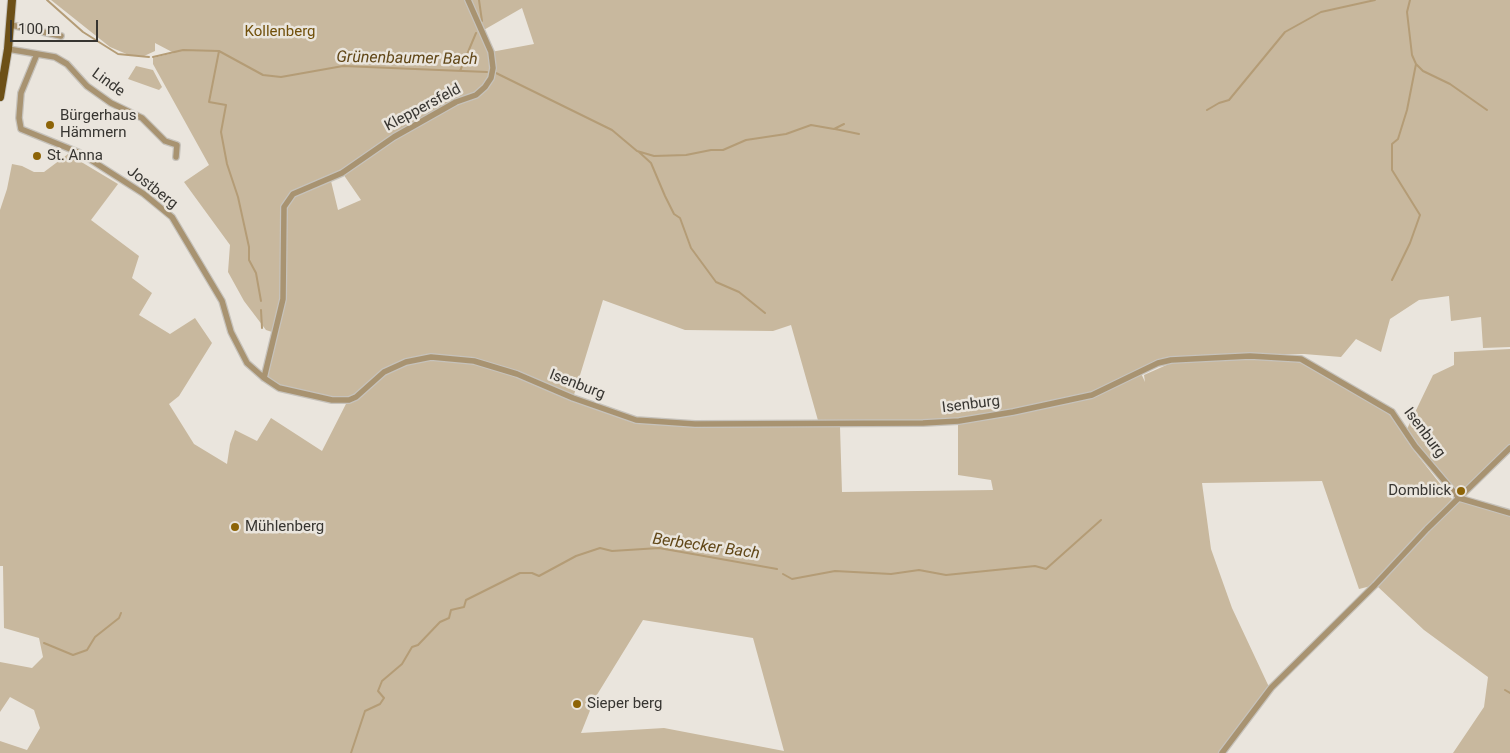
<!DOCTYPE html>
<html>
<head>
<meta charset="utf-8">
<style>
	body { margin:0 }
	#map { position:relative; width:1510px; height:753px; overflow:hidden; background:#eae5dd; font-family:Roboto,sans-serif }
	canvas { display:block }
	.scale { position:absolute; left:10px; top:20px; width:88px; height:22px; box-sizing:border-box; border:2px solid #373531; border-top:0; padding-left:6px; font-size:15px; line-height:18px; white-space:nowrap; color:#373531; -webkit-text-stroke:4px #eae5dd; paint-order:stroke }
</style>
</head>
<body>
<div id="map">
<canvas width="1510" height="753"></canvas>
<div class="scale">100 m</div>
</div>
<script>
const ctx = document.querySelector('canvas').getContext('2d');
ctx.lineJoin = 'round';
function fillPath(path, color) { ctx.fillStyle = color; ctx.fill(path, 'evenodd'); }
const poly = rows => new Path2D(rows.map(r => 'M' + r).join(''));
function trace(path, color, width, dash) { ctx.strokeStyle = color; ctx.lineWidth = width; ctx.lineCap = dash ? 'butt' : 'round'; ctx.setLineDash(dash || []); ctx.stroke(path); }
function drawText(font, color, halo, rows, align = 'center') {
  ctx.font = font + ' Roboto,sans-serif'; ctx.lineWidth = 5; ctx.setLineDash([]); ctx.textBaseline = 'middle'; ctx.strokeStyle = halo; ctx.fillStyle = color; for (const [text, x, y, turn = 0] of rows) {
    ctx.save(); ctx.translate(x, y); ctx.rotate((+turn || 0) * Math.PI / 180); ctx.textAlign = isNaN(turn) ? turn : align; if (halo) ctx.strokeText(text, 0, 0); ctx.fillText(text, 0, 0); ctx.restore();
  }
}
fillPath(poly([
	[51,0,1510,0,1510,347,1483,348,1481,317,1451,321,1449,296,1419,300,1390,319,1381,352,1356,339,1341,357,1304,354,1199,355,1156,360,1140,371,1145,382,1144,375,1171,363,1250,359,1287,360,1301,363,1389,413,1412,448,1452,499,1375,585,1359,589,1322,481,1202,483,1211,549,1232,608,1269,687,1219,753,0,753,0,741,27,750,40,728,34,710,10,697,0,712,0,662,32,668,43,657,39,638,4,628,3,566,0,566,0,210,7,189,12,164,22,166,34,172,44,172,68,154,118,184,91,220,139,256,132,278,152,293,139,315,170,334,195,318,212,343,179,396,169,404,194,444,227,464,230,444,235,430,257,441,271,418,322,451,348,400,332,400,279,388,264,378,275,333,266,330,244,301,228,272,230,245,184,182,209,165,153,64,153,58,174,53,155,43,155,51,144,56,129,55,110,47],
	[522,8,534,44,491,52,482,31],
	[341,171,361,200,338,210,331,181,298,192],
	[603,300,685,330,773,331,791,325,819,424,670,423,636,420,573,398],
	[958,419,958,475,991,480,993,490,842,492,840,427,826,424],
	[643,620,753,638,784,751,664,728,581,733,595,698],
	[136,66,153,70,162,87,159,90,128,79],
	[1510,349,1510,445,1465,488,1455,489,1417,446,1407,429,1433,375,1454,365,1454,352],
	[1460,501,1510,514,1510,753,1453,753,1484,707,1488,677,1424,630,1377,586,1428,529]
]), '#c8b89e');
trace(poly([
	[47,0,83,32,118,54,149,57],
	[479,0,482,21],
	[1410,0,1407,12,1412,55,1416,64,1423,71,1450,84,1487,110],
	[219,51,209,102,226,105,221,132,227,164,238,197,249,247,249,260,256,273,261,301],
	[153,57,183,50,219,51,263,75,281,77,343,66,487,72],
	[460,71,476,33],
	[496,73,612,130,637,151,654,156,686,155,711,150,723,150,746,140,786,134,811,125,834,129,844,124],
	[1207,110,1219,103,1229,100,1285,32,1321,12,1375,0],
	[835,129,859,134],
	[639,152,651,163,665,196,674,214,680,218,691,248,716,282,739,292,765,313],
	[1392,280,1410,243,1420,215,1392,170,1392,144,1398,139,1407,110,1416,64],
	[261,310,262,328],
	[783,574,792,579,835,571,891,574,919,570,946,575,1035,566,1046,569,1101,520],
	[44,643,73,655,87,650,95,637,119,618,121,613],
	[1505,690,1510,693],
	[351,753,365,711,380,704,384,698,378,691,382,681,402,664,412,647,418,645,440,622,449,618,451,610,464,607,466,600,520,573,532,573,539,576,576,556,600,548,612,551,659,548,777,569]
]), '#b49c76', 2);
const minor = poly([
	[11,25,61,36],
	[8,49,55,57,67,64,87,86,111,103,142,118,165,141,177,145,176,157],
	[37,54,21,93,19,118,21,129,80,153,144,194,172,217,222,301,231,332,247,363,264,378,279,388,332,400,349,400,356,397,384,372,406,362,431,357,474,361,517,374,573,398,636,420,695,424,923,423,959,421,1013,412,1092,395,1158,363,1171,360,1250,356,1301,359,1392,412,1415,446,1459,498],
	[264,378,283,299,284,207,293,194,342,173,394,137,456,102,476,95,485,87,491,78,493,68,491,52,468,0],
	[1459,498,1510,513],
	[1222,753,1271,688,1375,585,1427,529,1510,448]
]);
const major = poly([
	[0,97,8,49,12,0]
]);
trace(minor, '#c6c2bb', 8);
trace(major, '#c6c2bb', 10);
trace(minor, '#a89371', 5.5);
trace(major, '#6d5017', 8);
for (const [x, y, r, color] of [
	[50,125,5,"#8d6407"],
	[37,156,5,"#8d6407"],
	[1461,491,5,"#8d6407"],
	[235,527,5,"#8d6407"],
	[577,704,5,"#8d6407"]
]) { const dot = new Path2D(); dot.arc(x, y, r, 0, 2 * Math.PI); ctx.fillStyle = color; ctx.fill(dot); trace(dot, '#eae5dd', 2); }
drawText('15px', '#71500b', '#eae5dd', [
	["Kollenberg",280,32]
]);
drawText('15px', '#373531', '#eae5dd', [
	["Linde",108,83,36],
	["Kleppersfeld",423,108,-28],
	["Jostberg",152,188,38],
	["Isenburg",577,385,21],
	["Isenburg",971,405,-7],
	["Isenburg",1424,433,53]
]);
drawText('15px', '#373531', '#eae5dd', [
	["Bürgerhaus",60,116],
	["Hämmern",60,133],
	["St. Anna",47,156],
	["Domblick",1451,491,"right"],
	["Mühlenberg",245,527],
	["Sieper berg",587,704]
], 'left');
drawText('italic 16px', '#614718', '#eae5dd', [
	["Grünenbaumer Bach",407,59,1],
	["Berbecker Bach",706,547,8]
]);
</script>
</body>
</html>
